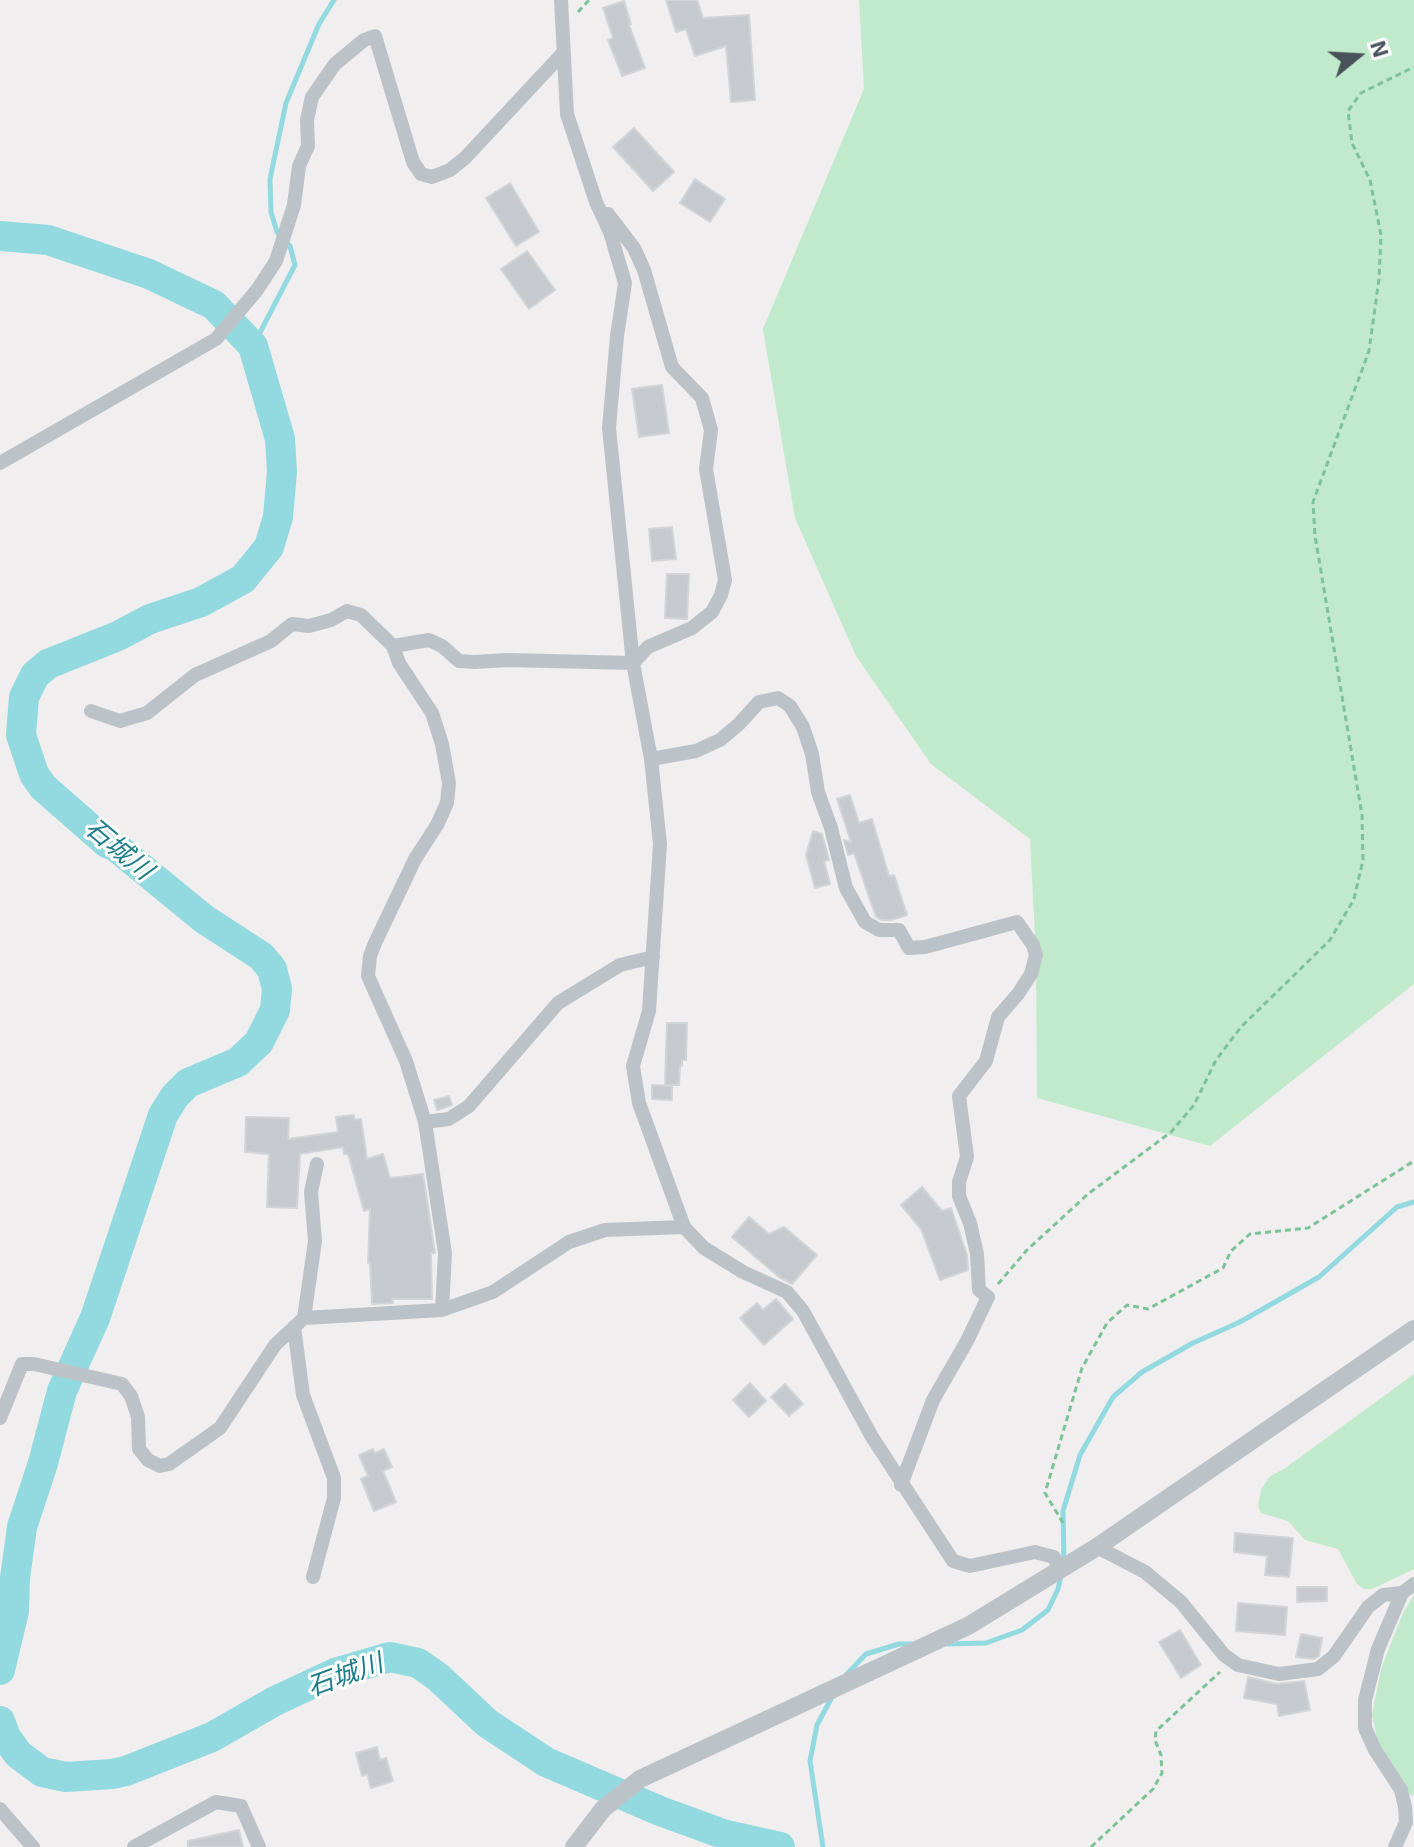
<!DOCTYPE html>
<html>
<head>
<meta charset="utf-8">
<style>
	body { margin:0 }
	#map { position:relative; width:1414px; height:1847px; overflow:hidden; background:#f0eeee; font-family:"Exo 2",sans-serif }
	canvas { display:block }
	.north { position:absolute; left:1318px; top:16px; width:80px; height:80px; -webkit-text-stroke:6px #fff; paint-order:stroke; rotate:72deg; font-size:22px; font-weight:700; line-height:32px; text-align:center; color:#485359 }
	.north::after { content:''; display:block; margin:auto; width:28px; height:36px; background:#485359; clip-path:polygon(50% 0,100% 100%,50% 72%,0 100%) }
</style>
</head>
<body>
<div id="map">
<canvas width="1414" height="1847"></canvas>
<div class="north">N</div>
</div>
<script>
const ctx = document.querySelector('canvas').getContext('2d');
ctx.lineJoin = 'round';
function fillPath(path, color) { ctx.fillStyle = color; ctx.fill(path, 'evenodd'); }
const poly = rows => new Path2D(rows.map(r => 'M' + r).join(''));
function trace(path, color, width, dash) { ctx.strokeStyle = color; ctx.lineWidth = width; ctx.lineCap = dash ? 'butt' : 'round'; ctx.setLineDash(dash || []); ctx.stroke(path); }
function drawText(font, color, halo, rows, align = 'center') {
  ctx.font = font + ' "Exo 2","Noto Sans JP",sans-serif'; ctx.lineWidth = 6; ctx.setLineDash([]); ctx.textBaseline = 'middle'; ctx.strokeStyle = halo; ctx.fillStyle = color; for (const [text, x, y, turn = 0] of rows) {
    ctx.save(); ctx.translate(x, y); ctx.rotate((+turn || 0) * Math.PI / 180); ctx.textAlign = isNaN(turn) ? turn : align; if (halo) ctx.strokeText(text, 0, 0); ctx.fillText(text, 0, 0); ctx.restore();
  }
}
fillPath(poly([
	[859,0,1414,0,1414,984,1210,1146,1037,1098,1036,955,1030,839,931,764,856,656,795,518,763,329,864,89],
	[1414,1374,1414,1569,1372,1589,1364,1589,1357,1584,1338,1549,1305,1540,1288,1521,1261,1513,1258,1506,1261,1490,1270,1476,1284,1469],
	[1414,1595,1414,1794,1411,1796,1378,1742,1372,1715,1381,1669,1403,1613]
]), '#c1e9cc');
trace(poly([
	[253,346,295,265,290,246,277,232,271,212,270,179,286,103,319,24,334,0],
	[1064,1563,1063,1511,1080,1455,1113,1397,1142,1372,1193,1343,1240,1322,1319,1277,1397,1207,1414,1202],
	[947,1644,986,1643,1022,1630,1048,1610,1058,1589,1061,1576],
	[846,1675,866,1654,899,1644,913,1644],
	[823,1847,810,1761,817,1725,832,1697]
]), '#93d9e0', 5);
trace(poly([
	[0,236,48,240,149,274,214,305,253,346,280,439,282,472,278,517,269,547,243,579,201,602,150,619,118,636,48,664,35,675,24,697,21,735,34,774,43,787,107,843,116,847,204,919,261,956,272,969,277,989,275,1010,259,1042,238,1062,188,1083,175,1096,163,1115,95,1318,62,1391,43,1463,22,1527,15,1578,14,1611,0,1670],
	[0,1721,6,1737,18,1754,42,1772,66,1777,112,1774,126,1771,212,1737,275,1701,335,1673,390,1657,418,1663,438,1677,487,1723,546,1762,660,1811,726,1835,780,1847]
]), '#93d9e0', 30);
const building = poly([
	[666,0,697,0,703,18,749,15,755,100,731,102,726,46,695,56,686,29,676,32,666,0],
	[624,1,631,24,629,25,645,68,622,76,608,40,613,38,603,8,624,1],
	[634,128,674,172,653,191,613,147,634,128],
	[695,179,725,199,710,222,680,203,695,179],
	[510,183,539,232,516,246,486,198,510,183],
	[527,251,555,290,529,309,501,269,527,251],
	[662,385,669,433,639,437,632,389,662,385],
	[672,527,676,559,652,561,649,529,672,527],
	[667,574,689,574,687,619,665,618,667,574],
	[850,795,859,823,872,819,889,876,894,875,907,915,892,920,882,920,876,917,854,853,848,855,844,840,851,842,837,799,850,795],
	[813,831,822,834,829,860,824,861,830,884,815,888,806,855,813,831],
	[667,1023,687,1023,686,1060,682,1060,682,1066,680,1066,679,1085,665,1085,667,1023],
	[652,1085,672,1086,672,1100,652,1099,652,1085],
	[449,1096,452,1105,437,1110,434,1100,449,1096],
	[354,1115,354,1120,361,1119,367,1159,383,1154,390,1178,423,1174,435,1253,431,1253,432,1299,392,1299,393,1303,372,1304,370,1263,368,1263,370,1209,364,1211,348,1154,344,1154,343,1147,300,1154,297,1208,267,1207,269,1154,245,1152,246,1117,289,1118,288,1139,338,1132,336,1117,354,1115],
	[922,1187,942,1211,951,1208,967,1255,968,1270,940,1280,921,1229,901,1205,922,1187],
	[749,1217,769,1234,784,1227,817,1255,792,1284,779,1277,732,1237,749,1217],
	[776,1299,793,1319,764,1345,740,1318,757,1303,763,1310,776,1299],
	[750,1383,766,1401,749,1417,733,1400,750,1383],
	[785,1384,803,1404,789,1416,771,1397,785,1384],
	[373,1449,375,1453,384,1449,392,1467,383,1471,396,1502,374,1511,361,1479,368,1476,359,1455,373,1449],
	[1235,1533,1293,1538,1289,1577,1265,1575,1267,1556,1234,1552,1235,1533],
	[1297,1587,1327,1587,1327,1601,1297,1602,1297,1587],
	[1238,1603,1287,1607,1285,1635,1236,1631,1238,1603],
	[1180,1630,1201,1665,1181,1678,1159,1642,1180,1630],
	[1301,1634,1322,1638,1319,1656,1314,1659,1296,1657,1301,1634],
	[1248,1677,1277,1684,1304,1681,1310,1710,1279,1716,1277,1704,1244,1698,1248,1677],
	[377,1747,380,1760,386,1758,393,1781,371,1788,367,1774,362,1776,356,1753,377,1747],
	[239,1830,243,1847,188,1847,188,1841,239,1830]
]);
fillPath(building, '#c6c9cd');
trace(building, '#d2d5d8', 2);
trace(poly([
	[578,12,589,0],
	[998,1284,1027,1250,1088,1194,1171,1132,1194,1105,1216,1060,1241,1027,1330,940,1354,899,1363,860,1362,815,1315,536,1313,502,1369,351,1379,279,1381,235,1370,180,1352,143,1348,111,1361,93,1414,67],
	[1063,1523,1045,1493,1082,1368,1107,1323,1127,1305,1148,1309,1223,1268,1231,1251,1250,1234,1308,1228,1414,1161],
	[1091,1847,1153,1789,1162,1773,1161,1755,1155,1740,1156,1731,1220,1672]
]), '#7ec299', 3, [6, 4]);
trace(poly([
	[561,0,567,114,596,202,610,232,625,283,617,336,609,428,633,663,651,759,660,844,649,1011,633,1066,639,1103,684,1227,704,1248,743,1272,787,1292,803,1311,872,1437,953,1561,970,1566,1035,1552,1054,1557,1059,1569],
	[608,214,634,248,644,270,672,367,702,398,711,430,706,469,725,580,721,595,712,612,692,628,648,647,633,663],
	[0,463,216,339,257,290,276,261,294,205,299,166,308,146,307,120,312,97,335,64,364,40,375,36,413,162,421,174,432,177,450,170,465,158,562,54],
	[393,646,429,640,442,646,459,661,475,662,507,660,633,663],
	[91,711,120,721,147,713,195,675,271,641,292,624,309,626,331,620,347,611,361,615,393,646,399,663,432,713,442,744,449,783,447,803,437,825,415,859,375,943,370,956,368,976,406,1061,425,1122,445,1253,442,1310],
	[651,759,696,751,720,740,739,724,759,702,778,698,790,706,803,727,812,754,818,792,831,828,846,888,865,922,879,930,899,930,909,948,925,947,1017,922,1033,945,1036,955,1031,974,1018,994,998,1017,986,1061,959,1096,967,1157,959,1182,959,1196,970,1223,977,1254,979,1290,988,1297,967,1341,933,1400,901,1485],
	[425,1122,449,1119,469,1106,558,1003,620,965,653,957],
	[304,1318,315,1241,311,1192,317,1164],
	[294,1327,303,1395,334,1478,334,1498,313,1577],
	[0,1418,22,1364,34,1364,122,1384,131,1396,138,1417,139,1449,148,1460,160,1466,169,1464,220,1428,275,1345,304,1318,442,1310,493,1292,569,1242,605,1230,684,1227],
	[1097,1547,1145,1572,1181,1602,1224,1655,1238,1665,1279,1674,1318,1669,1334,1656,1368,1607,1383,1595,1402,1593,1414,1584],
	[0,1809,33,1847],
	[134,1847,216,1802,241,1806,259,1847],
	[1395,1847,1406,1822,1405,1807,1401,1790,1375,1750,1365,1728,1365,1700,1378,1649,1402,1593]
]), '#bbc3c9', 14);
trace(poly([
	[574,1847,603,1809,640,1779,968,1626,1097,1547,1414,1329]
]), '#bbc3c9', 18);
drawText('italic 26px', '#1d7e89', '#fff', [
	["石城川",119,849,40],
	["石城川",345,1675,-20]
]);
</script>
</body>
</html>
